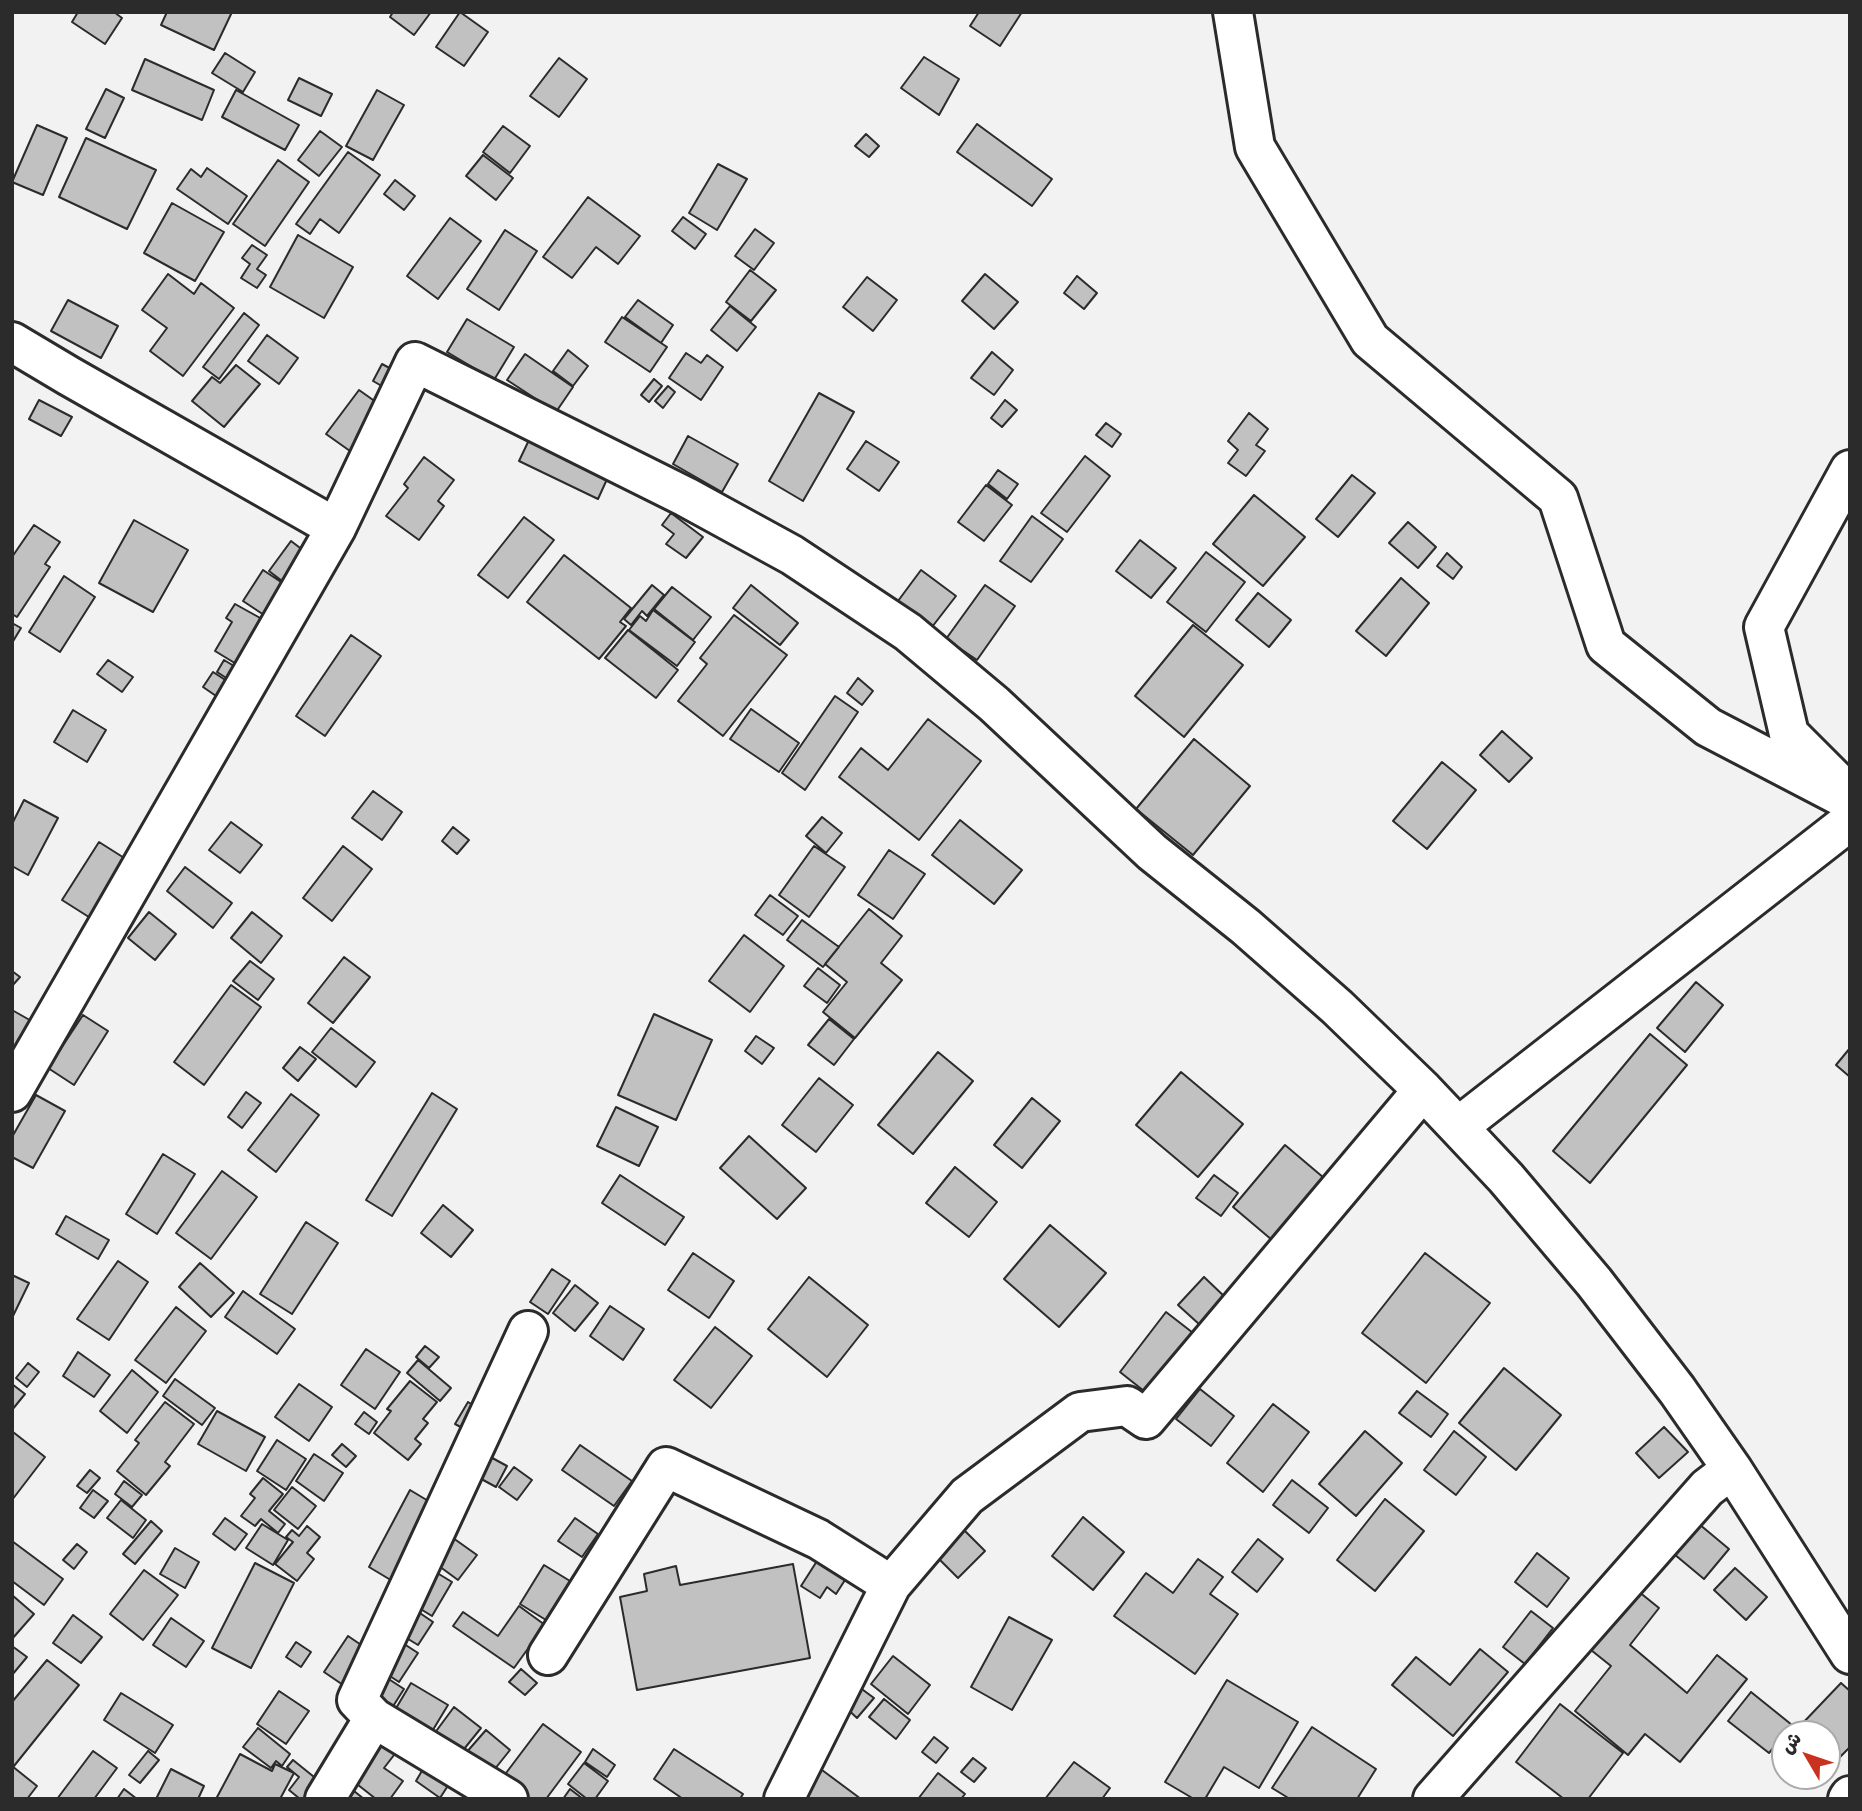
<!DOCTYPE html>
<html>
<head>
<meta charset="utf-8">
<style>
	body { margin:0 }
	#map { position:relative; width:1862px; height:1811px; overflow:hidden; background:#f2f2f2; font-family:"Shantell Sans","Playpen Sans Arabic",sans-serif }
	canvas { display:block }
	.frame { position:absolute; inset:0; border:14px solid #2b2b2b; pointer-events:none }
	.north { position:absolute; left:1771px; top:1720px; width:70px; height:70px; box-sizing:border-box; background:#fff; border:2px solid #aaa; border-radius:50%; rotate:309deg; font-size:19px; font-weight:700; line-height:28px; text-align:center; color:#2b2b2b }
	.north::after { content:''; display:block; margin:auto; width:24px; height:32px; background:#c8321e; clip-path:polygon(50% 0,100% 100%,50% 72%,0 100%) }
</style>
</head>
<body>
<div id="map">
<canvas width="1862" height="1811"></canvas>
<div class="frame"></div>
<div class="north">ش</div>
</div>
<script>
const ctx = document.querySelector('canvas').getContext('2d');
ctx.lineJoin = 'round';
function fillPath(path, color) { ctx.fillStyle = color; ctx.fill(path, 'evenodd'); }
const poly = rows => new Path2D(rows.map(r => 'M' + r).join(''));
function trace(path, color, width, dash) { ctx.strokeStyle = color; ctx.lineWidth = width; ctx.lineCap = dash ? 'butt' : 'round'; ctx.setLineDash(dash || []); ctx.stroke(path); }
const building = poly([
	[78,12,114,12,122,18,105,44,72,22,78,12],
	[167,12,232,12,214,50,161,25,167,12],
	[393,12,431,12,414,35,390,17,393,12],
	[460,12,488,32,464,66,436,47,460,12],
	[979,12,1022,12,1000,46,970,26,979,12],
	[225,53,255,72,243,92,212,73,225,53],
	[924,57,959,79,939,115,901,88,924,57],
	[559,58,587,79,559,117,530,96,559,58],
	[145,59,214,90,202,120,132,90,145,59],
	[299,78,332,94,321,116,288,100,299,78],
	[106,89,124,98,105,138,86,129,106,89],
	[236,90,299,125,285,150,222,117,236,90],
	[377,90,404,105,373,160,346,146,377,90],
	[977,124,1052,179,1032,206,957,152,977,124],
	[37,125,67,138,43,195,12,182,37,125],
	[503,126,530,146,510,173,483,152,503,126],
	[320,131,342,147,319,176,298,160,320,131],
	[866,134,879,146,869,157,855,146,866,134],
	[86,138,156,170,127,229,59,197,86,138],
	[348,152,380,175,339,233,320,219,310,234,296,224,348,152],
	[483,155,513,178,496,200,466,176,483,155],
	[278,160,309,182,265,246,233,224,278,160],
	[718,164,747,179,717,230,689,213,718,164],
	[207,168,247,196,228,224,177,189,191,169,201,177,207,168],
	[395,180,415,196,404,210,384,194,395,180],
	[588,197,640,236,618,264,596,247,572,278,543,257,588,197],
	[172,203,224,232,195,281,144,253,172,203],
	[683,217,706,234,695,249,672,231,683,217],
	[450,218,481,241,438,299,407,276,450,218],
	[755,229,774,243,754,270,735,256,755,229],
	[505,230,537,251,499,310,467,289,505,230],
	[298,235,353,267,324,318,270,287,298,235],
	[252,245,267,255,257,269,266,275,257,288,241,278,250,264,242,258,252,245],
	[750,270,776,290,751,321,726,302,750,270],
	[168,274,194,294,201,283,234,308,183,376,150,351,167,328,142,310,168,274],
	[985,274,1018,302,994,329,962,301,985,274],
	[1077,276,1097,293,1084,309,1064,293,1077,276],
	[867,277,897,300,873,331,843,307,867,277],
	[68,300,118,326,101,358,51,331,68,300],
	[638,300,673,325,661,343,625,317,638,300],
	[730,306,756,327,737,351,711,330,730,306],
	[244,313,259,325,219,379,203,367,244,313],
	[622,317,667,347,650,372,605,342,622,317],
	[467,319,514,347,494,380,447,352,467,319],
	[267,335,298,358,279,384,248,361,267,335],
	[568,350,588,366,573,386,553,371,568,350],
	[992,352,1013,370,994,395,971,378,992,352],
	[686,353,701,363,707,355,723,367,701,400,669,378,686,353],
	[525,354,573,387,556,412,507,380,525,354],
	[382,364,397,372,387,389,373,381,382,364],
	[236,365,260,384,224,427,192,401,212,377,220,383,236,365],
	[654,379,662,386,649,402,641,395,654,379],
	[668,386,675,392,663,408,655,401,668,386],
	[359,390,383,407,350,451,326,434,359,390],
	[819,393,854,412,803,501,769,481,819,393],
	[39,400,72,417,61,436,29,419,39,400],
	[1005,400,1017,410,1002,427,991,418,1005,400],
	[1249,413,1268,429,1256,445,1265,451,1246,476,1228,463,1238,450,1228,441,1249,413],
	[1106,423,1121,434,1112,447,1096,435,1106,423],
	[688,436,738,464,722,492,673,464,688,436],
	[529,440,608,477,598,499,519,461,529,440],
	[866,441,899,462,879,491,847,469,866,441],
	[1085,456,1110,476,1067,532,1041,513,1085,456],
	[424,457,454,480,438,501,444,506,419,540,386,516,408,488,404,484,424,457],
	[998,470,1018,484,1007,499,988,484,998,470],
	[1352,475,1375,493,1338,537,1316,519,1352,475],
	[986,485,1012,505,984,541,958,522,986,485],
	[1254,495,1305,537,1263,586,1213,544,1254,495],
	[671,513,703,537,686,558,666,544,674,534,662,525,671,513],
	[1032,516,1063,539,1031,582,1000,561,1032,516],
	[524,517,554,540,508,598,478,575,524,517],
	[134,520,188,550,153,612,99,583,134,520],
	[1408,522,1436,547,1418,568,1389,543,1408,522],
	[34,525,60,542,45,564,50,567,17,617,12,614,12,557,34,525],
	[1140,540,1176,568,1151,598,1116,571,1140,540],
	[291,541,308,554,286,584,269,571,291,541],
	[1206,552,1245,582,1206,632,1167,602,1206,552],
	[1447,553,1462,567,1453,579,1437,566,1447,553],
	[564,555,631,608,620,622,626,626,599,659,527,602,564,555],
	[263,570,287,586,267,617,243,601,263,570],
	[921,570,956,596,932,627,898,601,921,570],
	[64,576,95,597,60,652,29,632,64,576],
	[1401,578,1429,603,1386,656,1356,631,1401,578],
	[652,585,664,595,647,616,642,611,631,625,624,619,652,585],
	[751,585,798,623,780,645,733,608,751,585],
	[985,585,1015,606,977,660,946,639,985,585],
	[672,587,711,617,693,640,654,609,672,587],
	[1258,593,1291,620,1269,647,1236,620,1258,593],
	[235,604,262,619,256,628,259,630,238,665,215,651,232,622,226,618,235,604],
	[653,610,695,642,677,666,629,630,640,616,646,621,653,610],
	[734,615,787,655,723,736,678,701,707,664,700,658,734,615],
	[12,623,21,628,12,643,12,623],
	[1193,625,1243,665,1184,737,1135,696,1193,625],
	[628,630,678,670,656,698,605,658,628,630],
	[351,635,381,656,325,736,296,716,351,635],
	[108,660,133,677,122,692,97,674,108,660],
	[224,660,239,669,231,681,217,672,224,660],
	[213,672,230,683,219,698,203,687,213,672],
	[858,678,873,691,862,705,847,693,858,678],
	[835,696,858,712,805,790,782,773,835,696],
	[751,709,799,743,779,772,730,739,751,709],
	[73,710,106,730,87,762,54,742,73,710],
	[928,719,981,761,919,840,839,777,861,748,888,770,928,719],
	[1502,731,1532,758,1509,782,1480,755,1502,731],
	[1194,739,1250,786,1193,855,1136,809,1194,739],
	[1442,762,1476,790,1427,849,1393,821,1442,762],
	[373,791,402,812,382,840,352,818,373,791],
	[24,800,58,818,28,875,12,866,12,824,24,800],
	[822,817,842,833,826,853,806,836,822,817],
	[960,820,1022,870,994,904,932,855,960,820],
	[231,822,262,845,240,873,209,850,231,822],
	[453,827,469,840,457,854,442,841,453,827],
	[99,842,129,861,92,919,62,900,99,842],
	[343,846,372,869,332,921,303,898,343,846],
	[814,846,845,867,809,917,779,895,814,846],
	[889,850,925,874,893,919,858,895,889,850],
	[185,867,232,903,213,928,167,891,185,867],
	[770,895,798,916,783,935,755,915,770,895],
	[869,909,902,936,881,963,902,980,855,1038,823,1012,847,982,825,964,869,909],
	[149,912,176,934,155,960,128,938,149,912],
	[252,912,282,936,261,963,231,938,252,912],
	[802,920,839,947,823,967,787,940,802,920],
	[744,935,784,966,750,1012,709,981,744,935],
	[344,957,370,977,333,1023,308,1003,344,957],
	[250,961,274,979,258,1000,233,981,250,961],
	[818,968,840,985,827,1003,804,986,818,968],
	[12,971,20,977,12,986,12,971],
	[1696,982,1723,1005,1685,1052,1657,1028,1696,982],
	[231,985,261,1007,204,1085,174,1062,231,985],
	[12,1010,35,1023,12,1062,12,1010],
	[654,1014,712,1040,676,1120,618,1095,654,1014],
	[83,1015,108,1031,74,1085,48,1068,83,1015],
	[829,1019,854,1039,834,1065,808,1045,829,1019],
	[331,1028,375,1062,356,1087,312,1052,331,1028],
	[1650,1034,1687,1065,1590,1183,1553,1151,1650,1034],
	[756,1036,774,1048,762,1064,745,1051,756,1036],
	[300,1047,316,1059,298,1081,283,1068,300,1047],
	[1850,1048,1850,1077,1836,1065,1850,1048],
	[938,1052,973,1081,913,1154,878,1125,938,1052],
	[1181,1072,1243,1124,1198,1177,1136,1125,1181,1072],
	[819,1078,853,1105,816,1152,782,1125,819,1078],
	[246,1092,261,1103,242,1128,228,1117,246,1092],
	[432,1093,457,1109,392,1216,366,1200,432,1093],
	[291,1094,319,1115,276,1172,248,1150,291,1094],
	[36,1095,65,1111,33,1168,12,1157,12,1137,36,1095],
	[1032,1098,1060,1121,1022,1168,994,1145,1032,1098],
	[616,1107,658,1127,639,1166,597,1146,616,1107],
	[749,1136,806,1188,777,1219,720,1168,749,1136],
	[1285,1145,1324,1178,1272,1240,1233,1207,1285,1145],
	[163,1154,195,1174,157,1234,126,1214,163,1154],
	[955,1167,997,1202,969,1237,926,1203,955,1167],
	[222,1171,257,1197,211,1259,176,1233,222,1171],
	[620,1175,684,1217,665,1245,602,1203,620,1175],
	[1214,1175,1238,1193,1221,1216,1196,1198,1214,1175],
	[443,1205,473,1230,451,1257,421,1233,443,1205],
	[66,1216,109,1240,98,1259,56,1234,66,1216],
	[306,1222,338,1243,292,1314,260,1294,306,1222],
	[1050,1225,1106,1273,1059,1327,1004,1279,1050,1225],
	[693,1253,734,1281,709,1318,668,1290,693,1253],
	[1425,1253,1490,1303,1426,1383,1362,1333,1425,1253],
	[118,1261,148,1282,109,1340,77,1319,118,1261],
	[200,1263,234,1293,211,1317,179,1287,200,1263],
	[552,1269,570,1281,548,1314,530,1302,552,1269],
	[12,1275,29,1283,12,1318,12,1275],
	[809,1277,868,1325,827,1377,768,1329,809,1277],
	[1204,1277,1226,1298,1200,1325,1178,1305,1204,1277],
	[575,1285,598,1303,575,1331,553,1313,575,1285],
	[243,1291,295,1329,277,1354,225,1317,243,1291],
	[610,1306,644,1329,623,1360,590,1336,610,1306],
	[176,1307,206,1331,166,1383,135,1360,176,1307],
	[1166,1312,1197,1336,1149,1395,1120,1372,1166,1312],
	[715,1327,752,1356,711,1408,674,1380,715,1327],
	[425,1346,439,1357,429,1368,416,1357,425,1346],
	[366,1349,400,1372,375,1409,341,1385,366,1349],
	[78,1352,110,1375,94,1397,63,1376,78,1352],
	[418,1360,451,1388,440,1401,407,1373,418,1360],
	[28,1363,39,1372,27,1387,16,1378,28,1363],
	[1504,1368,1561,1415,1516,1470,1459,1423,1504,1368],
	[132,1370,158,1392,127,1433,100,1411,132,1370],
	[175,1379,215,1408,202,1425,163,1396,175,1379],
	[410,1381,437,1402,423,1419,428,1423,415,1439,421,1444,408,1460,374,1433,391,1411,387,1409,410,1381],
	[12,1384,25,1394,12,1410,12,1384],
	[299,1384,332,1407,309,1441,275,1417,299,1384],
	[1200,1389,1234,1416,1211,1446,1176,1419,1200,1389],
	[1417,1391,1448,1414,1431,1437,1399,1413,1417,1391],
	[165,1402,194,1424,165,1462,170,1466,146,1495,117,1471,139,1443,135,1440,165,1402],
	[468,1402,481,1410,468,1431,455,1424,468,1402],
	[1273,1404,1309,1432,1263,1492,1227,1463,1273,1404],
	[217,1411,265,1437,246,1471,198,1444,217,1411],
	[364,1412,377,1422,369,1434,355,1424,364,1412],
	[1664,1427,1688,1452,1659,1478,1636,1453,1664,1427],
	[1365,1431,1402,1463,1356,1516,1319,1484,1365,1431],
	[1454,1431,1486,1457,1456,1495,1424,1470,1454,1431],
	[13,1432,45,1457,12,1500,12,1433,13,1432],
	[277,1440,306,1459,286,1490,257,1471,277,1440],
	[342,1444,356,1456,346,1467,332,1455,342,1444],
	[580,1445,632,1481,614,1506,562,1470,580,1445],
	[314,1454,343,1473,324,1501,296,1481,314,1454],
	[485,1454,507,1466,496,1487,474,1475,485,1454],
	[514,1467,532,1480,517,1500,499,1487,514,1467],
	[90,1470,100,1478,87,1493,77,1486,90,1470],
	[263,1478,283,1494,269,1511,285,1524,278,1533,261,1519,255,1526,241,1516,255,1498,250,1494,263,1478],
	[1292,1480,1328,1508,1309,1533,1273,1505,1292,1480],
	[124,1481,142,1495,132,1507,115,1494,124,1481],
	[292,1487,316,1506,298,1529,274,1510,292,1487],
	[93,1490,108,1501,94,1518,80,1508,93,1490],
	[410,1490,435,1505,394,1582,369,1567,410,1490],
	[1385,1499,1424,1531,1375,1591,1337,1560,1385,1499],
	[121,1500,146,1520,133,1538,107,1518,121,1500],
	[1083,1517,1124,1552,1093,1590,1052,1556,1083,1517],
	[225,1518,247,1534,235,1550,213,1534,225,1518],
	[575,1518,598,1534,582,1557,558,1541,575,1518],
	[1693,1519,1729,1549,1704,1579,1668,1549,1693,1519],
	[151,1521,162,1531,135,1564,123,1554,151,1521],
	[262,1524,288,1540,273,1565,246,1548,262,1524],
	[307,1526,320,1537,307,1553,314,1559,297,1581,275,1564,293,1542,286,1537,292,1530,299,1536,307,1526],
	[964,1530,985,1551,958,1578,938,1558,964,1530],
	[446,1533,477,1555,458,1580,428,1558,446,1533],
	[1258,1539,1283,1559,1257,1592,1232,1572,1258,1539],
	[12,1541,63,1579,44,1605,12,1581,12,1541],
	[77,1544,87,1552,74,1569,63,1560,77,1544],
	[175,1548,199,1562,185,1588,160,1574,175,1548],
	[1537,1553,1569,1578,1547,1607,1515,1582,1537,1553],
	[1198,1559,1223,1577,1210,1594,1238,1614,1195,1674,1114,1616,1146,1573,1173,1593,1198,1559],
	[817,1561,845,1580,836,1594,827,1587,820,1598,801,1586,817,1561],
	[255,1563,294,1583,251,1668,212,1648,255,1563],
	[793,1564,810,1658,637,1690,620,1597,647,1591,644,1574,676,1566,680,1585,793,1564],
	[544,1565,570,1581,546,1620,520,1604,544,1565],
	[429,1568,452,1582,432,1616,409,1602,429,1568],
	[1735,1568,1767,1597,1746,1620,1714,1590,1735,1568],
	[144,1570,178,1595,143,1640,110,1614,144,1570],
	[1633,1587,1659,1608,1630,1645,1687,1693,1717,1655,1747,1679,1680,1762,1645,1734,1628,1755,1575,1711,1611,1666,1586,1646,1633,1587],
	[12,1595,34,1614,12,1639,12,1595],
	[519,1606,545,1625,514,1668,453,1626,463,1612,498,1636,519,1606],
	[411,1607,433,1622,418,1645,395,1631,411,1607],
	[1531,1611,1553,1628,1525,1664,1503,1647,1531,1611],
	[73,1615,102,1637,81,1663,53,1643,73,1615],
	[1009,1617,1052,1640,1012,1710,971,1687,1009,1617],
	[171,1618,204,1641,186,1667,153,1645,171,1618],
	[348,1636,370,1651,346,1687,324,1672,348,1636],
	[398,1640,418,1653,399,1682,379,1669,398,1640],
	[296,1642,311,1652,301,1667,286,1657,296,1642],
	[12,1646,27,1657,12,1675,12,1646],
	[1480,1649,1508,1672,1453,1736,1392,1685,1416,1657,1450,1685,1480,1649],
	[893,1656,930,1685,908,1714,871,1684,893,1656],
	[47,1660,79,1685,14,1766,12,1764,12,1702,47,1660],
	[521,1669,537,1683,525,1695,509,1682,521,1669],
	[384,1676,404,1689,390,1711,369,1697,384,1676],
	[1227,1680,1298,1722,1259,1788,1224,1767,1205,1799,1194,1799,1165,1782,1227,1680],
	[411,1683,448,1705,428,1738,392,1715,411,1683],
	[1841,1683,1850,1691,1850,1747,1836,1761,1827,1753,1827,1734,1808,1734,1800,1726,1841,1683],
	[859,1687,874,1698,857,1718,843,1705,859,1687],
	[279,1691,309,1711,286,1744,257,1724,279,1691],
	[1751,1692,1792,1725,1769,1753,1728,1721,1751,1692],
	[121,1693,173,1725,155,1753,104,1720,121,1693],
	[884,1699,910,1720,896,1739,869,1717,884,1699],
	[1560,1704,1623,1753,1588,1799,1564,1799,1516,1762,1560,1704],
	[454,1707,481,1728,460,1754,434,1734,454,1707],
	[543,1724,581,1752,546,1799,524,1799,500,1781,543,1724],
	[1312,1727,1376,1769,1357,1799,1290,1799,1272,1788,1312,1727],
	[258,1728,290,1754,282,1766,276,1761,271,1768,243,1747,258,1728],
	[486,1730,510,1750,490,1775,465,1754,486,1730],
	[387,1736,401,1746,384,1768,403,1781,390,1799,376,1799,353,1781,387,1736],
	[934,1737,948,1748,936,1763,922,1752,934,1737],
	[593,1749,615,1765,607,1777,585,1762,593,1749],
	[674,1749,743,1794,740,1799,683,1799,654,1779,674,1749],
	[93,1751,117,1768,94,1799,57,1799,93,1751],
	[148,1751,159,1760,140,1783,129,1775,148,1751],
	[240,1754,272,1771,275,1764,294,1773,280,1799,216,1799,240,1754],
	[973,1758,986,1768,974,1782,961,1772,973,1758],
	[293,1760,324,1785,313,1799,300,1799,289,1790,299,1777,287,1767,293,1760],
	[1074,1762,1110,1788,1102,1799,1045,1799,1074,1762],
	[584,1763,608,1781,595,1799,587,1799,568,1784,584,1763],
	[426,1764,451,1781,440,1798,416,1781,426,1764],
	[12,1766,37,1786,27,1799,12,1799,12,1766],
	[171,1769,204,1786,198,1799,156,1799,171,1769],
	[822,1770,861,1799,802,1799,822,1770],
	[938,1773,965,1794,961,1799,918,1799,938,1773],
	[124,1789,137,1799,117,1799,124,1789],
	[570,1789,583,1799,563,1799,570,1789],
	[354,1791,364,1799,347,1799,354,1791]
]);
fillPath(building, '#c1c1c1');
trace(building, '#2b2b2b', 2);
const minor = poly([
	[1233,12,1255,147,1370,340,1558,498,1606,645,1708,727,1850,801],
	[12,342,69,376,336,528],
	[1838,783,1789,734,1764,627,1850,470],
	[12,1092,336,528,415,362,686,497,792,555,908,632,994,704,1152,852,1246,927,1337,1007,1423,1090,1458,1127,1506,1178,1594,1282,1677,1390,1732,1469,1850,1654],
	[1458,1127,1850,821],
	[548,1655,666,1467,818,1539,891,1585],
	[325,1799,374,1718],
	[508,1799,374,1718,357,1700,528,1331],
	[784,1799,891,1585,967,1496,1080,1412,1127,1406,1146,1419,1423,1090],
	[1433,1799,1707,1488,1732,1469],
	[1848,1799,1850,1796]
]);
trace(minor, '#2b2b2b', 44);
trace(minor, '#fff', 38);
</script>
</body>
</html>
